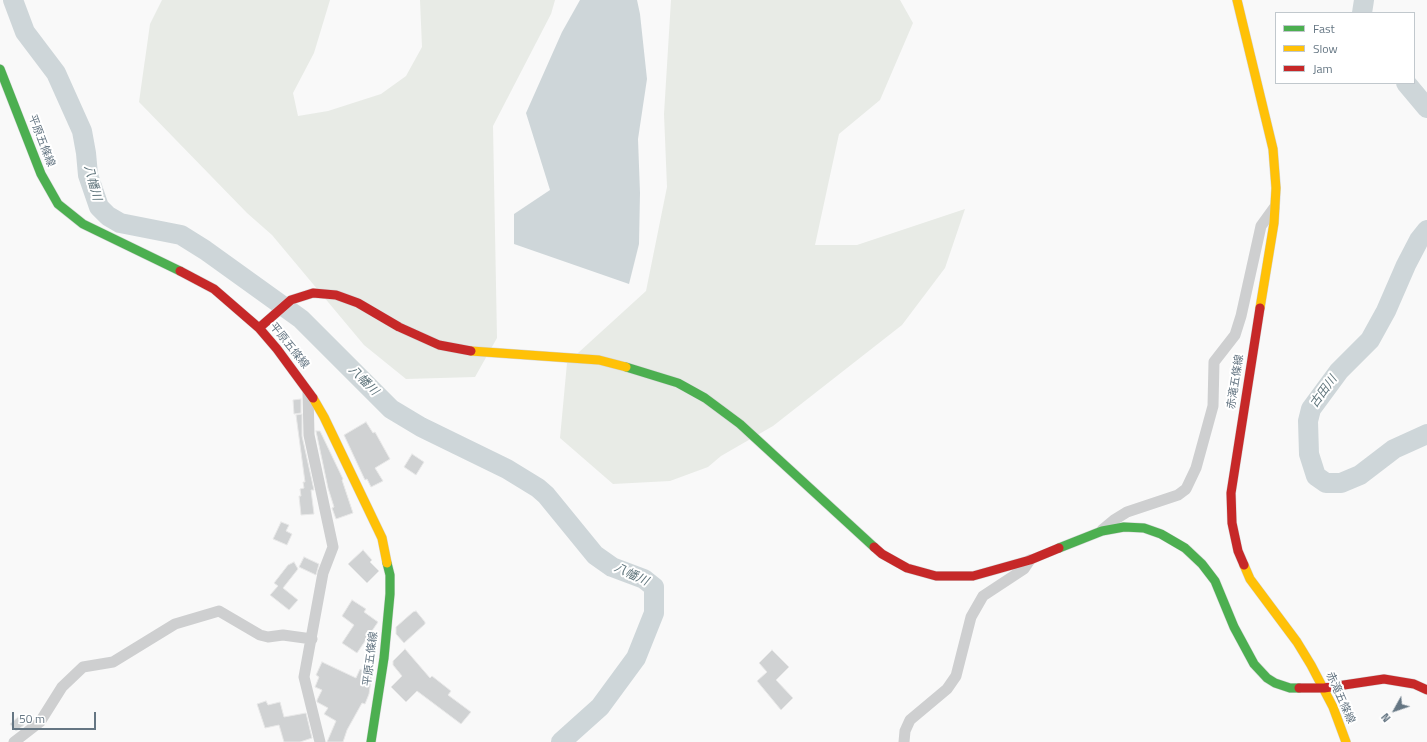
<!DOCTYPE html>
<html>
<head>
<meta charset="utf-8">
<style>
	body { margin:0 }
	#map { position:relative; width:1427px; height:742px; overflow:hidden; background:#f9f9f9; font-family:"Titillium Web",sans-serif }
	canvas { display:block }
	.legend { position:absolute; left:1275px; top:12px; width:140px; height:72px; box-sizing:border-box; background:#fff; border:1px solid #c1c8cd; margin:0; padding:5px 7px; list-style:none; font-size:12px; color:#657683 }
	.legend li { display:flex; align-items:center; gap:8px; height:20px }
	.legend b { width:20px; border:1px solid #c1c8cd }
	.north { position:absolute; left:1375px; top:690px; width:40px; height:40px; -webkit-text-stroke:3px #fff; paint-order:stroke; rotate:230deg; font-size:11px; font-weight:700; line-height:16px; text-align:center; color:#657683 }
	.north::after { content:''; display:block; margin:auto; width:14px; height:18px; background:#657683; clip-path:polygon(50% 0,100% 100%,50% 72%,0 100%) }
	.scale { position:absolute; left:12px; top:712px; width:84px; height:18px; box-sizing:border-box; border:2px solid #657683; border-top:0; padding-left:5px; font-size:12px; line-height:14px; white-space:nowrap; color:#657683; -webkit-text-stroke:3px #fff; paint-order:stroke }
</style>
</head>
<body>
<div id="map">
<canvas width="1427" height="742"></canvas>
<ul class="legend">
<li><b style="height:5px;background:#4caf50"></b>Fast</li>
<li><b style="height:5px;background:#ffc107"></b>Slow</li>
<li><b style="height:5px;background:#c62828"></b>Jam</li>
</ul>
<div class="north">N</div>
<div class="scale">50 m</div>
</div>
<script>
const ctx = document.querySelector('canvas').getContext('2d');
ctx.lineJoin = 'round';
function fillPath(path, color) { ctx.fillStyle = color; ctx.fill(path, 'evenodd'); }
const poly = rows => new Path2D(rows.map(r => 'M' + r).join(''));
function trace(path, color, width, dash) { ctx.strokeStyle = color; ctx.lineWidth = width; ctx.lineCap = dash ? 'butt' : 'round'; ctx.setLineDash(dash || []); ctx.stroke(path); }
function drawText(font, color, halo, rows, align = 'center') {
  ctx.font = font + ' "Titillium Web","Noto Sans JP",sans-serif'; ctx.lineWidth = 4; ctx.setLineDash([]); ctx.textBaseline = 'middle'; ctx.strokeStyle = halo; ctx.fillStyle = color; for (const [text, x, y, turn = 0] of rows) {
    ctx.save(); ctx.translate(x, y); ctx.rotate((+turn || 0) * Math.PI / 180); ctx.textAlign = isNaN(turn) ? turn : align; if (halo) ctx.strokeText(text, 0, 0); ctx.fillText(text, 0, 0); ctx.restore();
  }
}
fillPath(poly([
	[162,0,330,0,314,53,293,93,298,116,328,111,381,94,406,76,422,47,420,0,555,0,551,14,493,126,497,338,475,377,406,379,364,345,272,235,247,213,139,102,150,24],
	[671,0,900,0,913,23,880,100,839,134,815,245,857,245,965,209,945,268,902,325,773,426,721,456,708,467,670,481,613,484,560,438,567,363,646,291,667,187,664,114]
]), '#e8ebe6');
fillPath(poly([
	[580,0,637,0,640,14,647,79,638,139,640,193,639,244,629,284,514,244,514,214,550,190,526,113,562,32]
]), '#ced6d9');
trace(poly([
	[13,0,25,32,56,73,82,131,86,153,88,175,99,207,108,216,120,223,181,235,205,250,301,319,391,409,421,427,507,469,538,488,546,495,595,555,612,567,644,579,654,587,654,613,636,658,600,707,561,742],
	[1362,13,1364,0],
	[1406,83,1427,108],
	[1427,230,1419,240,1406,265,1386,311,1370,340,1339,371,1311,409,1308,421,1309,454,1316,476,1326,483,1341,483,1360,475,1394,449,1427,434]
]), '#ced6d9', 20);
const building = poly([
	[301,399,301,413,294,414,293,400,301,399],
	[302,414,302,436,314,490,311,490,314,514,301,515,299,496,301,496,300,489,304,488,303,482,305,482,296,415,302,414],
	[366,422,373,433,375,432,390,459,375,468,383,481,371,487,367,479,365,480,364,478,344,435,366,422],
	[316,431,320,431,343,479,342,480,353,513,336,519,332,508,334,507,328,488,316,431],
	[412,454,424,462,416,475,404,467,412,454],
	[281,522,289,525,286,531,292,534,287,545,273,539,281,522],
	[363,550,372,560,370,562,379,571,367,583,348,564,363,550],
	[304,557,319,564,316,575,299,567,304,557],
	[294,562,298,569,283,588,298,600,289,610,270,595,278,586,274,583,288,565,294,562],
	[352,600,366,609,364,612,378,622,357,653,342,643,354,625,342,616,352,600],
	[416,611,425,622,425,624,404,643,396,634,396,627,413,612,416,611],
	[405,649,430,678,432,676,451,691,448,695,471,712,461,724,417,691,406,702,391,687,402,676,393,665,393,661,405,649],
	[772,650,789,667,776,680,793,698,781,710,757,681,767,672,759,663,772,650],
	[322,662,356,678,360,669,372,674,369,694,365,704,362,703,347,730,343,742,327,742,336,721,324,714,328,708,317,702,317,700,322,690,315,687,319,677,316,675,322,662],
	[266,701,268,705,280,702,284,717,306,713,312,738,300,742,284,742,279,725,265,728,257,704,266,701],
	[18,717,24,725,16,731,10,724,18,717]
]);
fillPath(building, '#d0d2d3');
trace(building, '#e8e8e8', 1);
const fast = poly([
	[0,69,41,174,58,204,83,224,180,271],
	[626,367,678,383,705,398,740,424,874,547],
	[1059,548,1102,531,1124,527,1144,528,1161,534,1185,548,1202,564,1215,581,1234,627,1254,664,1267,678,1275,683,1290,688,1299,688],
	[371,742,384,658,390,594,390,575,387,563]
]);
const slow = poly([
	[1237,0,1273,149,1276,188,1274,223,1260,308],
	[471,351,599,360,626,367],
	[313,398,324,417,382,538,387,563],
	[1244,565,1250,579,1297,642,1311,665,1333,707,1346,742]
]);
const jam = poly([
	[180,271,214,289,259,328,277,349,313,398],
	[259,328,291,300,313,293,336,295,358,303,399,327,439,345,471,351],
	[874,547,882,554,907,568,936,576,973,576,1030,560,1059,548],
	[1244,565,1238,551,1232,523,1231,493,1260,308],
	[1299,688,1324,688,1384,679,1414,684,1427,690]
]);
trace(fast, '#d5d6d7', 10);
trace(slow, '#d5d6d7', 10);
trace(jam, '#d5d6d7', 10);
trace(poly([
	[308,393,309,435,333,547,323,573,304,677,320,742],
	[1102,530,1114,520,1127,512,1178,495,1186,489,1196,468,1213,406,1214,362,1235,335,1241,316,1261,226,1274,208],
	[14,742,40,722,62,687,83,667,113,662,175,624,219,611,260,635,268,637,283,635,312,639],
	[904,742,905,731,910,720,947,689,956,676,971,617,983,596,1024,569,1030,560]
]), '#cecfd0', 11);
trace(fast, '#4caf50', 9);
trace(slow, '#ffc107', 9);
trace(jam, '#c62828', 9);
drawText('11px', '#657683', '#fff', [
	["平原五條線",41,141,69],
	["平原五條線",289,346,51],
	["赤滝五條線",1236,382,-81],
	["平原五條線",371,659,-83],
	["赤滝五條線",1340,698,66]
]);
drawText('italic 12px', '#60757c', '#fff', [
	["八幡川",92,183,75],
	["八幡川",363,381,45],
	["古田川",1324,392,-54],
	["八幡川",631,575,25]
]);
</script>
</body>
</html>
